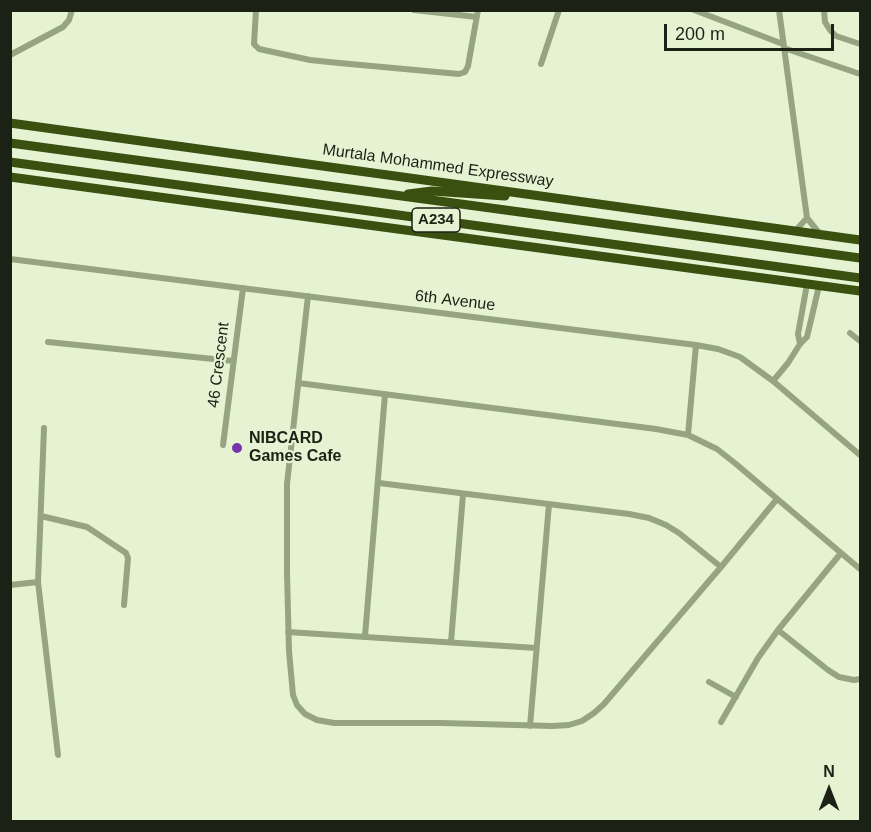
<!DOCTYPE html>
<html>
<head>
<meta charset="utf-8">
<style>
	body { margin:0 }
	#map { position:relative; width:871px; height:832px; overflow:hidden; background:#e5f3d3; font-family:Helvetica,sans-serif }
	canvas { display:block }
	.frame { position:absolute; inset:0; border:12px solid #1c2116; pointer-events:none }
	.north { position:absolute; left:799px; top:760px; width:60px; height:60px; -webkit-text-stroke:4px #e5f3d3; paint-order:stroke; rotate:0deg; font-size:16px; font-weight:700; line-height:24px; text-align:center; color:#1c2116 }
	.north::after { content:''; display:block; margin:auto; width:21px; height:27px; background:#1c2116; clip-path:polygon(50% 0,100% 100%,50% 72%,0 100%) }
	.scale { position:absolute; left:664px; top:24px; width:170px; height:27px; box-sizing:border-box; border:3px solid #1c2116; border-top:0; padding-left:8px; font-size:18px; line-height:21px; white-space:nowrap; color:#1c2116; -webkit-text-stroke:4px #e5f3d3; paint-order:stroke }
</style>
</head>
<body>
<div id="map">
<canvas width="871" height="832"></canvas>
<div class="frame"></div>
<div class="north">N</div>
<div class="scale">200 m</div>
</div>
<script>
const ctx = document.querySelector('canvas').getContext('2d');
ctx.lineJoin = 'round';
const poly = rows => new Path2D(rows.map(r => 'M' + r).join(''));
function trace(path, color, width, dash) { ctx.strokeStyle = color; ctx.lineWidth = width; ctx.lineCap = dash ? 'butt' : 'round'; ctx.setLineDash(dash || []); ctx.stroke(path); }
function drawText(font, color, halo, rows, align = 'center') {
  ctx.font = font + ' Helvetica,sans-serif'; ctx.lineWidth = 4.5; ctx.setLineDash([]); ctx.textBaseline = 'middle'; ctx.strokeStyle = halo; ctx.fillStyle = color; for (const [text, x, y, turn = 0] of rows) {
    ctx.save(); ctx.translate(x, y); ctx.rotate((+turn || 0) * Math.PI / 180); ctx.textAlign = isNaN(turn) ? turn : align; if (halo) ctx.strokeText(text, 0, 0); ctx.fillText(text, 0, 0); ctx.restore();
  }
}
trace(poly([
	[256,10,254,44,259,49,310,60,339,63,459,74,465,72,468,66,478,10],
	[414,10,477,17],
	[694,10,783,44],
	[779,10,807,218,820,234],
	[824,10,825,22,830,30,836,36,860,44],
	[784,48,860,74],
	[10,55,63,27,69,20,72,10],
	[541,64,559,10],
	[795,231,807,218],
	[10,259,696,345,718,349,740,357,773,381,860,455],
	[308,296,287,484,287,573,289,651,293,695,297,705,305,714,317,720,334,723,442,723,552,726,569,725,582,721,594,713,604,704,721,567,777,499],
	[850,333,860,341],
	[48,342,233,361],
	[800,344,798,334,807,284],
	[773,381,788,363,800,344,807,337,819,286],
	[298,383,656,429,688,435,717,449,736,464,860,569],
	[44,428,38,582,58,755],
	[688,435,696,345],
	[223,445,243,288],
	[379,483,629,514,649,518,666,525,679,533,721,567],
	[41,516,87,527,126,553,128,558,124,605],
	[10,585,38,582],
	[778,630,828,670,839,677,854,680,860,679],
	[288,632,536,648],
	[365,636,385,394],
	[451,642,463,494],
	[709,682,736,697],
	[721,722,758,658,778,630,841,553],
	[530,726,549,504]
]), '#96a482', 6);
trace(poly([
	[10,123,860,240],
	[10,143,860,258],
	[10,162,860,278],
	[10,177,860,291],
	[408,194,432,191,505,196]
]), '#3a5010', 9);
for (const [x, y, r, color] of [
	[237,448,6,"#7635a9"]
]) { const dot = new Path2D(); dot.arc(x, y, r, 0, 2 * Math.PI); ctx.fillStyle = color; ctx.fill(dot); trace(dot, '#e5f3d3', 2); }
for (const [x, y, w] of [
	[436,220,48]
]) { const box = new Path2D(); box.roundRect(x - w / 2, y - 12, w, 24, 4.5); ctx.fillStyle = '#e5f3d3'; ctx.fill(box); trace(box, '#1c2116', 1.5); }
drawText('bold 15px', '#1c2116', null, [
	["A234",436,220]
]);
drawText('16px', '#1c2116', '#e5f3d3', [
	["Murtala Mohammed Expressway",438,166,8],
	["6th Avenue",455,301,7],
	["46 Crescent",219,365,-83]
]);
drawText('bold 16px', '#1c2116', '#e5f3d3', [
	["NIBCARD",249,439],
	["Games Cafe",249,457]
], 'left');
</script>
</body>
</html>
